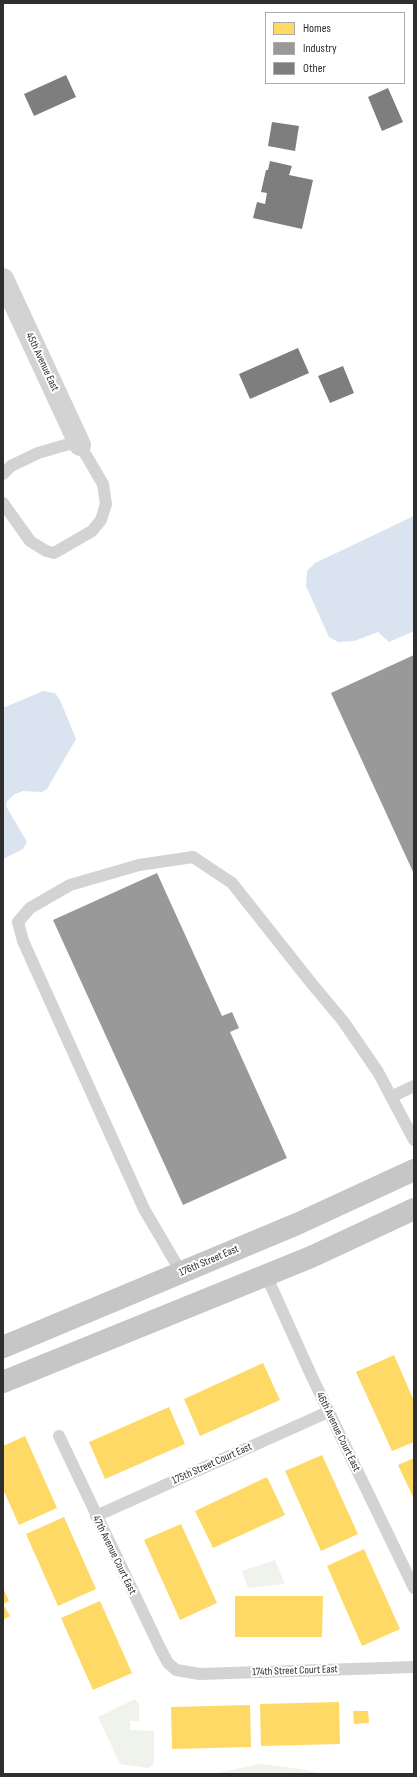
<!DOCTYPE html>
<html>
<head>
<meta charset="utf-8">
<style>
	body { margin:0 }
	#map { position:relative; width:417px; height:1777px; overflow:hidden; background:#fff; font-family:"Sofia Sans Condensed",sans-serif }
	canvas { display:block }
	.frame { position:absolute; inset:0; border:4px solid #2e2e2e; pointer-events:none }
	.legend { position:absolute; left:265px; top:12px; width:140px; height:72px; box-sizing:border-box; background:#fff; border:1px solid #ababab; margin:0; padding:5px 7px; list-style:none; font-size:12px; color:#2e2e2e }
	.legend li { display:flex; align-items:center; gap:8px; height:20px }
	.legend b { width:20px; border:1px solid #ababab }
</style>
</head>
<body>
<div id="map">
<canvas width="417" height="1777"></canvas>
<div class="frame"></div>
<ul class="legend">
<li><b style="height:11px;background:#ffd966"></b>Homes</li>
<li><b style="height:11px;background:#999"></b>Industry</li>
<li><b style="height:11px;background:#7e7e7e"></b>Other</li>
</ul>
</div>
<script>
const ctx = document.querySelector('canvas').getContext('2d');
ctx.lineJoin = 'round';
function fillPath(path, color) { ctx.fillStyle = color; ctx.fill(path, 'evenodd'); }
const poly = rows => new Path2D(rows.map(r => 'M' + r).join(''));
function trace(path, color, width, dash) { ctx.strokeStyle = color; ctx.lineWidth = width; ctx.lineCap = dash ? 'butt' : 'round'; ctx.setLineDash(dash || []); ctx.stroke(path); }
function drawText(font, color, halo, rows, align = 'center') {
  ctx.font = font + ' "Sofia Sans Condensed",sans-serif'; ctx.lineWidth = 4; ctx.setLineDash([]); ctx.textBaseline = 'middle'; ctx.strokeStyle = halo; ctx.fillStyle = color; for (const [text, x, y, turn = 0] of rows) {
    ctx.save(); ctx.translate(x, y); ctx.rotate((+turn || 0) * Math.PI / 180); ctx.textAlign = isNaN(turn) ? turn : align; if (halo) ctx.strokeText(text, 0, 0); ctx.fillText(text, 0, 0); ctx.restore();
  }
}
fillPath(poly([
	[275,1560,285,1584,248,1588,242,1571],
	[135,1699,139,1704,139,1721,130,1721,130,1730,154,1731,154,1762,152,1766,148,1768,120,1764,98,1717],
	[260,1764,301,1769,323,1774,212,1774]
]), '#eff3ec');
fillPath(poly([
	[414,516,414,631,389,642,378,632,354,641,338,642,329,637,306,586,307,571,315,563],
	[43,691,55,693,60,700,76,739,47,789,42,792,23,791,15,794,7,801,6,806,27,842,23,849,3,859,3,708]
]), '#d9e4f0');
fillPath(poly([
	[394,1355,414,1401,414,1442,392,1451,356,1372],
	[263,1363,280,1400,200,1436,184,1399],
	[169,1407,185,1444,105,1479,89,1442],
	[25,1436,57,1508,19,1525,3,1489,3,1446],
	[322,1455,358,1534,321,1551,285,1471],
	[414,1458,414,1499,398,1465],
	[267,1477,285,1515,213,1548,195,1511],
	[64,1517,96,1589,58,1606,26,1534],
	[181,1524,217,1603,180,1620,144,1540],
	[364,1549,400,1629,362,1646,327,1566],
	[3,1588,9,1601,3,1604,10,1616,3,1620],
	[235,1596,323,1596,322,1637,235,1637],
	[100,1601,132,1673,93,1690,61,1618],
	[339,1702,340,1744,261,1746,260,1704],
	[250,1705,251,1747,172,1749,171,1707],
	[353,1711,368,1711,369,1723,354,1724]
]), '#ffd966');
fillPath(poly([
	[414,655,414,874,331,693],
	[157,873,222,1016,232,1012,239,1028,230,1032,287,1158,183,1205,53,920]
]), '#999');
fillPath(poly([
	[66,75,76,97,34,116,24,94],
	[388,88,403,122,382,131,368,97],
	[272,122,299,126,295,151,268,146],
	[270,161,292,166,289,175,313,180,302,229,253,218,257,202,265,204,267,193,261,192,266,170,268,170],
	[298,348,309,373,250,399,239,374],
	[343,366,354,393,330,403,318,376]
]), '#7e7e7e');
trace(poly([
	[3,474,11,466,38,453,69,444,80,445,103,484,106,504,101,520,92,531,54,553,46,551,30,541,3,503],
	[391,1097,414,1086],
	[181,1272,144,1209,23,941,18,922,30,908,70,885,139,865,193,857,232,883,312,984,343,1021,378,1072,414,1140],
	[266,1275,312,1377,414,1588],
	[59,1436,160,1648,168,1663,176,1670,200,1674,414,1667],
	[96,1516,328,1412]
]), '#d3d3d3', 12);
trace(poly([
	[3,279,80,445]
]), '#d3d3d3', 22);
trace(poly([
	[3,1347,297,1224,414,1170],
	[3,1382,311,1257,414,1209]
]), '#c6c6c6', 22);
drawText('11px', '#2e2e2e', '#fff', [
	["45th Avenue East",42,362,65],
	["176th Street East",209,1261,-23],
	["46th Avenue Court East",338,1432,64],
	["175th Street Court East",212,1464,-24],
	["47th Avenue Court East",114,1555,64],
	["174th Street Court East",295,1671,-2]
]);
</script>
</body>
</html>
